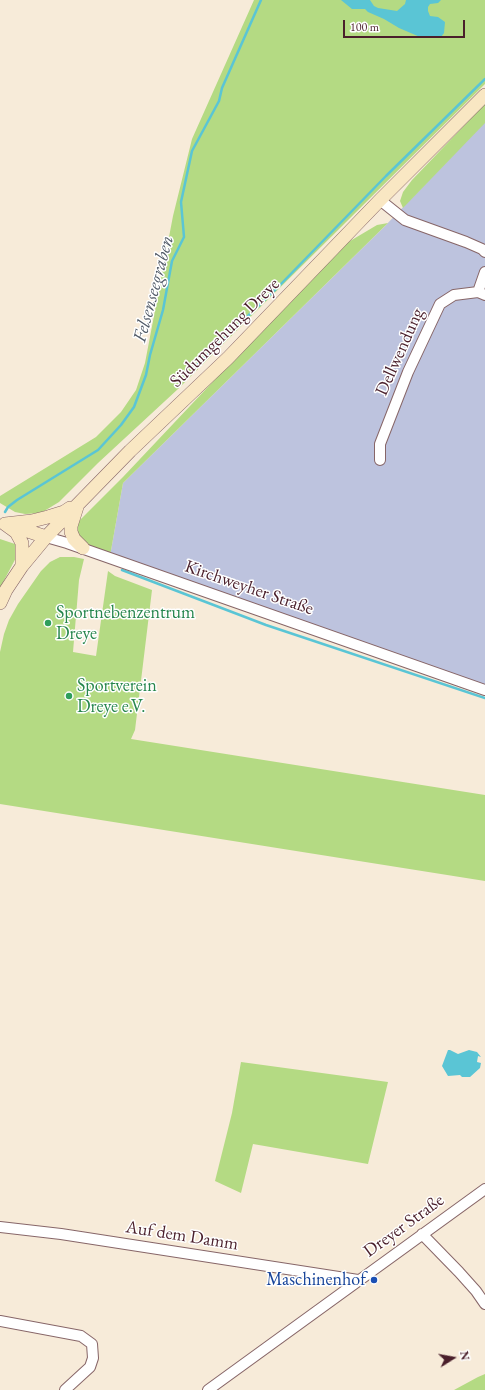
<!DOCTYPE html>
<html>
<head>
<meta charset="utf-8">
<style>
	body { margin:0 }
	#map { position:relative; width:485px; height:1390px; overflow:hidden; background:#f7ebd9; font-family:"EB Garamond",serif }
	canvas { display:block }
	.north { position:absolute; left:433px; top:1338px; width:40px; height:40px; -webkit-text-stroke:3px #fff; paint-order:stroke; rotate:79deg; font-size:11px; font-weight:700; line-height:16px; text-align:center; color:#4a1f2b }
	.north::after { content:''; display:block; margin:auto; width:14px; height:18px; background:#4a1f2b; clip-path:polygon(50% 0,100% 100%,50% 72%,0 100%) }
	.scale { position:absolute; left:343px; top:20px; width:122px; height:18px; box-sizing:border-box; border:2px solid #4a1f2b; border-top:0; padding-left:5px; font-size:12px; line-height:14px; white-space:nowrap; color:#4a1f2b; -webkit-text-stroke:3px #fff; paint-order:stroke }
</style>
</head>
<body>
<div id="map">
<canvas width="485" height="1390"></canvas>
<div class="north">N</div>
<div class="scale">100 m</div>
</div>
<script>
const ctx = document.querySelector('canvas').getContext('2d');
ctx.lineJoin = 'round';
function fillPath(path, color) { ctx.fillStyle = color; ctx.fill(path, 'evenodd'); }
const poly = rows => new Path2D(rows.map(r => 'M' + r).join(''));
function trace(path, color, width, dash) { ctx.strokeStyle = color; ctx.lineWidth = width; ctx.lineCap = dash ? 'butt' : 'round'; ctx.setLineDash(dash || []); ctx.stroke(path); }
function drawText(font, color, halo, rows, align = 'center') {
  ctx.font = font + ' "EB Garamond",serif'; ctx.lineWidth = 3; ctx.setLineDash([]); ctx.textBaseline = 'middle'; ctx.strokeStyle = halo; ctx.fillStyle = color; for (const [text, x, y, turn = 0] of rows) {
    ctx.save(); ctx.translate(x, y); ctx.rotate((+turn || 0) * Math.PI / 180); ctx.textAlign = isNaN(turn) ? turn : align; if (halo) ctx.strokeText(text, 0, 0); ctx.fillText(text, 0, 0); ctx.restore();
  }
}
fillPath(poly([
	[485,122,485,687,110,556,123,483,384,227]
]), '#bdc3de');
fillPath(poly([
	[254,0,485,0,485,84,178,389,98,463,59,502,41,513,25,514,15,512,0,503,0,496,96,437,121,412,136,390,145,363,173,216,192,139],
	[485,104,485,123,403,208,400,201,403,192,412,180],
	[388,223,123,483,110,556,84,544,76,533,75,525,123,477,340,247,377,225],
	[0,539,15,544,18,548,18,554,0,588],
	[60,557,74,557,84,559,79,580,73,652,96,656,108,571,115,576,152,590,135,730,131,739,485,795,485,881,0,804,0,652,4,634,9,620,18,604,41,571,50,562],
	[241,1062,388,1082,368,1164,253,1144,241,1193,215,1181,232,1113],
	[485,1374,485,1390,454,1390,478,1377]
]), '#b4da83');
fillPath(poly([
	[341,0,370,0,374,6,378,8,397,11,405,4,406,0,441,0,438,3,430,4,428,7,428,11,430,16,438,17,445,22,444,33,441,37,436,38,420,37,399,28,384,19,368,12,365,9,352,9],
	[448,1050,450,1050,458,1054,469,1050,477,1052,481,1057,478,1056,477,1062,481,1063,480,1068,470,1077,462,1077,460,1075,448,1076,442,1066]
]), '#5ac5d5');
trace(poly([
	[193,369,280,285,386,176,485,79],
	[5,512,8,507,17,500,98,450,121,425,134,407,146,375,150,355,163,310,172,261,184,237,181,202,192,151,219,101,222,88,261,0],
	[122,570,266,625,485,698]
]), '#5ac5d5', 2.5);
const street = poly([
	[380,200,405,220,466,242,482,249,485,252],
	[478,292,485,272],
	[380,460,380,444,408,372,440,304,454,295,478,292,485,295],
	[46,537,67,543,485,690],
	[0,1227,61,1234,358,1280],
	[422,1234,459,1272,476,1291,485,1304],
	[0,1321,81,1336,92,1344,93,1358,90,1367,65,1390],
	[208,1390,485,1189]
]);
const secondary = poly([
	[77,507,71,526,71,532,74,539,83,548],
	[5,524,32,521,48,517,64,512,70,508],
	[5,524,16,532,22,543,22,566],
	[10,525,46,537],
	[0,603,6,590,22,566,46,537,130,451,228,358,380,200,485,95]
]);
trace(street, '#876668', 12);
trace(secondary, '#876668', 14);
trace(street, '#fff', 10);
trace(secondary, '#f9e7c3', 13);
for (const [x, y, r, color] of [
	[48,623,4,"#2e9e5b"],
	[69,696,4,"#2e9e5b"],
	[374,1280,4,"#1a4fb4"]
]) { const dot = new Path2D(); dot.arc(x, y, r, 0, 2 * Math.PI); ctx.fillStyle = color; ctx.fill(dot); trace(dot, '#fff', 1.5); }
drawText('18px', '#4a1f2b', '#fff', [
	["Südumgehung Dreye",225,333,-45],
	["Dellwendung",400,352,-66],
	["Kirchweyher Straße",249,588,19],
	["Dreyer Straße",404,1226,-36],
	["Auf dem Damm",182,1236,9]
]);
drawText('18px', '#27864d', '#fff', [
	["Sportnebenzentrum",56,613],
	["Dreye",56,634],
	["Sportverein",77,686],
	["Dreye e.V.",77,707]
], 'left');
drawText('18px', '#164399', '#fff', [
	["Maschinenhof",366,1280]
], 'right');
drawText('italic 19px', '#505966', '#fff', [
	["Felsenseegraben",154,289,-75]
]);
</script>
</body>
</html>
